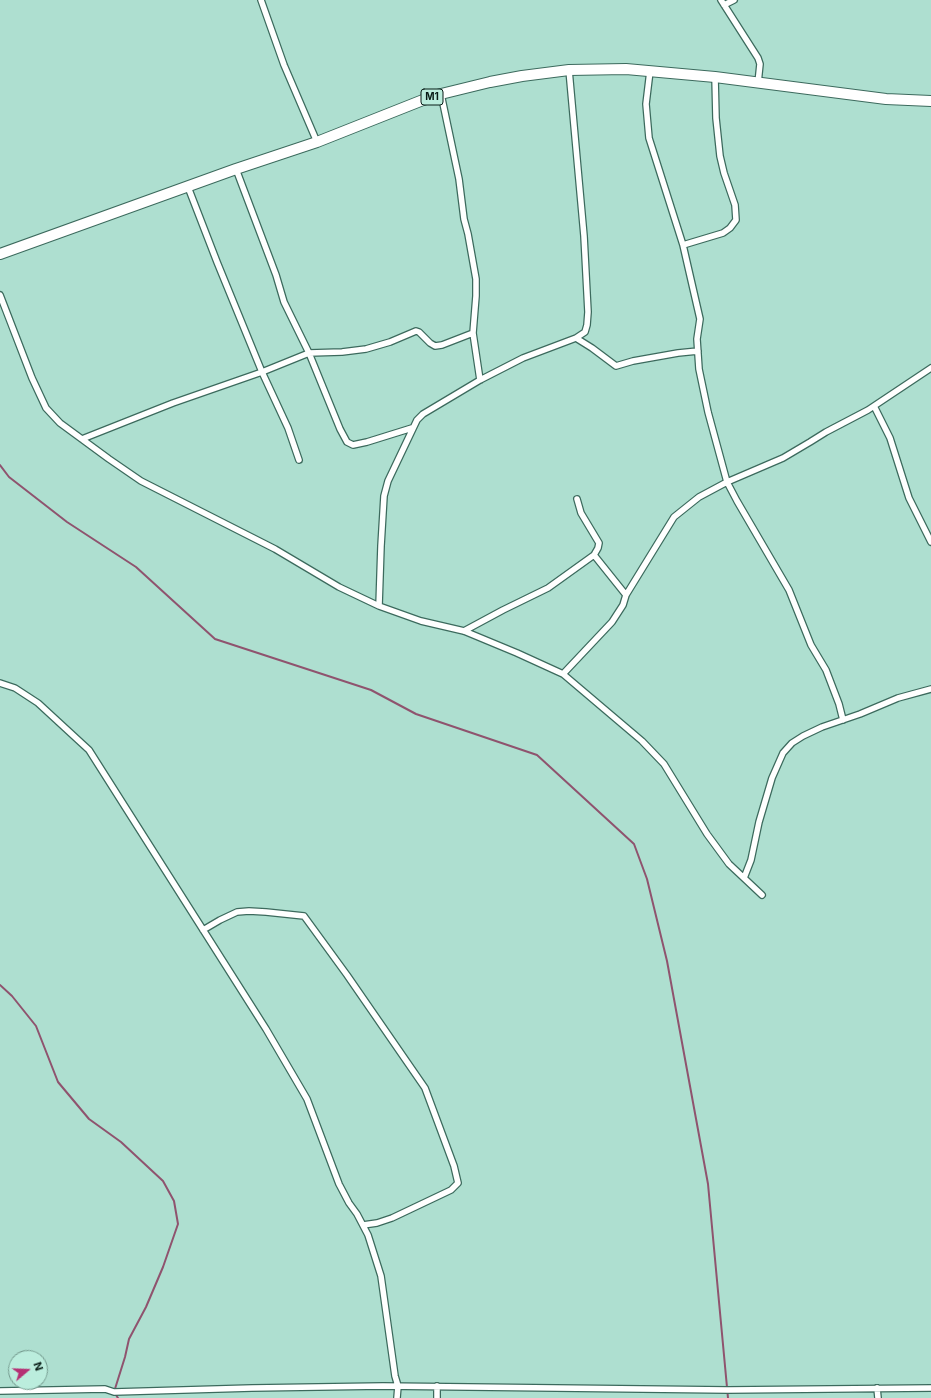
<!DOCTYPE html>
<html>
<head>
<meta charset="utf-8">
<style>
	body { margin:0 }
	#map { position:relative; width:931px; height:1398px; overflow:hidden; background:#aedfd0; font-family:Inter,sans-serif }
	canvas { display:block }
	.north { position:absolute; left:8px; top:1350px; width:40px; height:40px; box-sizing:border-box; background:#bbeddd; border:1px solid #73998d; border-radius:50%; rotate:71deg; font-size:11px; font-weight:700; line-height:16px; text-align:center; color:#081c16 }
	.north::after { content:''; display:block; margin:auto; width:14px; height:18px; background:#b53074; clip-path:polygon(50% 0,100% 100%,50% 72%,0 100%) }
</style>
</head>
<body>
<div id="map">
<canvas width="931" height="1398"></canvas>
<div class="north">N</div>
</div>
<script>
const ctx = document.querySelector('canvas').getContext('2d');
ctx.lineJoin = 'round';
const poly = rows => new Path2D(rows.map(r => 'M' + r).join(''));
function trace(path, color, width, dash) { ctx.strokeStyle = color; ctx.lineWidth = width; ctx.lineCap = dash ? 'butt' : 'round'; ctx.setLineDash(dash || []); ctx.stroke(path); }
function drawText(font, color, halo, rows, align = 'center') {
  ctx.font = font + ' Inter,sans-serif'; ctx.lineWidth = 4; ctx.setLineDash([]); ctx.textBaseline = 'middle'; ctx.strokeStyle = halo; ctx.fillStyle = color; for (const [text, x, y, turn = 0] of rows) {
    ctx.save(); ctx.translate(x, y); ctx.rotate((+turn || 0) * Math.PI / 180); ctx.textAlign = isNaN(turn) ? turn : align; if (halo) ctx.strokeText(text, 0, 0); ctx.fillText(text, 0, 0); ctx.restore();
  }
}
trace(poly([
	[0,465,9,477,67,522,136,567,215,639,371,690,416,714,537,755,634,844,647,879,667,961,708,1184,728,1398],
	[0,985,12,996,36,1026,58,1082,89,1119,121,1142,163,1181,174,1201,178,1224,163,1267,146,1307,129,1339,125,1357,114,1392,118,1398]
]), '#8f536e', 2);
const street = poly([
	[261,0,284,65,317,142],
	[721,0,758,58,760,64,758,83],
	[724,5,734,0],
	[569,70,584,236,588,312,587,325,585,332,576,338,592,348,616,366,633,361,678,353,698,351],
	[650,71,646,104,649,138,683,245],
	[715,77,716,118,720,156,724,173,735,205,736,220,730,228,723,233,683,245,700,319,697,339,699,369,708,412,727,482,737,501,789,590,811,645,826,670,839,704,843,720],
	[441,94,459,179,464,219,468,234,476,279,476,296,473,333,480,380],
	[236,169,276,275,284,302,309,353,340,429,347,442,353,445,367,442,412,428],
	[188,187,217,262,262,372,288,428,299,460],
	[0,295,32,378,46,408,60,423,109,459,141,481,275,549,339,587,379,606,421,621,464,631,517,653,563,674,612,622,623,605,626,595,674,517,699,497,727,482,783,458,810,442,826,432,868,410,931,368],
	[874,406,890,438,909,498,931,542],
	[82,439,173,403,262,372,309,353,342,352,366,349,390,342,416,331,419,332,430,343,435,346,442,345,473,333],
	[577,499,581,513,599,543,598,548,594,555],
	[379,606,381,546,384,496,388,481,417,420,423,414,480,380,523,358,576,338],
	[464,631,503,610,548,588,594,555,626,595],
	[563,674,642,741,664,764,707,834,729,864,762,895],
	[0,683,15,688,38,703,89,750,266,1029,307,1099,339,1184,349,1203,357,1214,368,1235,381,1276,395,1376,398,1386,397,1398],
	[744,878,751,860,759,822,772,778,783,753,792,743,803,736,822,727,860,714,898,698,931,689],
	[203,930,220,920,237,912,249,911,266,912,304,916,347,975,425,1088,454,1166,458,1183,451,1190,392,1218,377,1223,363,1225],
	[437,1386,437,1398],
	[877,1388,878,1398],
	[0,1391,105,1389,114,1392,252,1388,383,1386,728,1390,931,1388]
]);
const highway = poly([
	[0,254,236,169,317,142,423,100,441,94,490,82,522,76,569,70,626,69,715,77,886,99,931,101]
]);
trace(street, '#3c6a5d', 8);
trace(highway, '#3c6a5d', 12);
trace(street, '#fff', 5.5);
trace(highway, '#fff', 10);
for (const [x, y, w] of [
	[432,97,22]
]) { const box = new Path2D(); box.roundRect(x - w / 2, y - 8, w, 16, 3); ctx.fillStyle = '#bbeddd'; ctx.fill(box); trace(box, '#081c16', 1); }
drawText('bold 10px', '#081c16', null, [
	["M1",432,97]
]);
</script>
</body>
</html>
